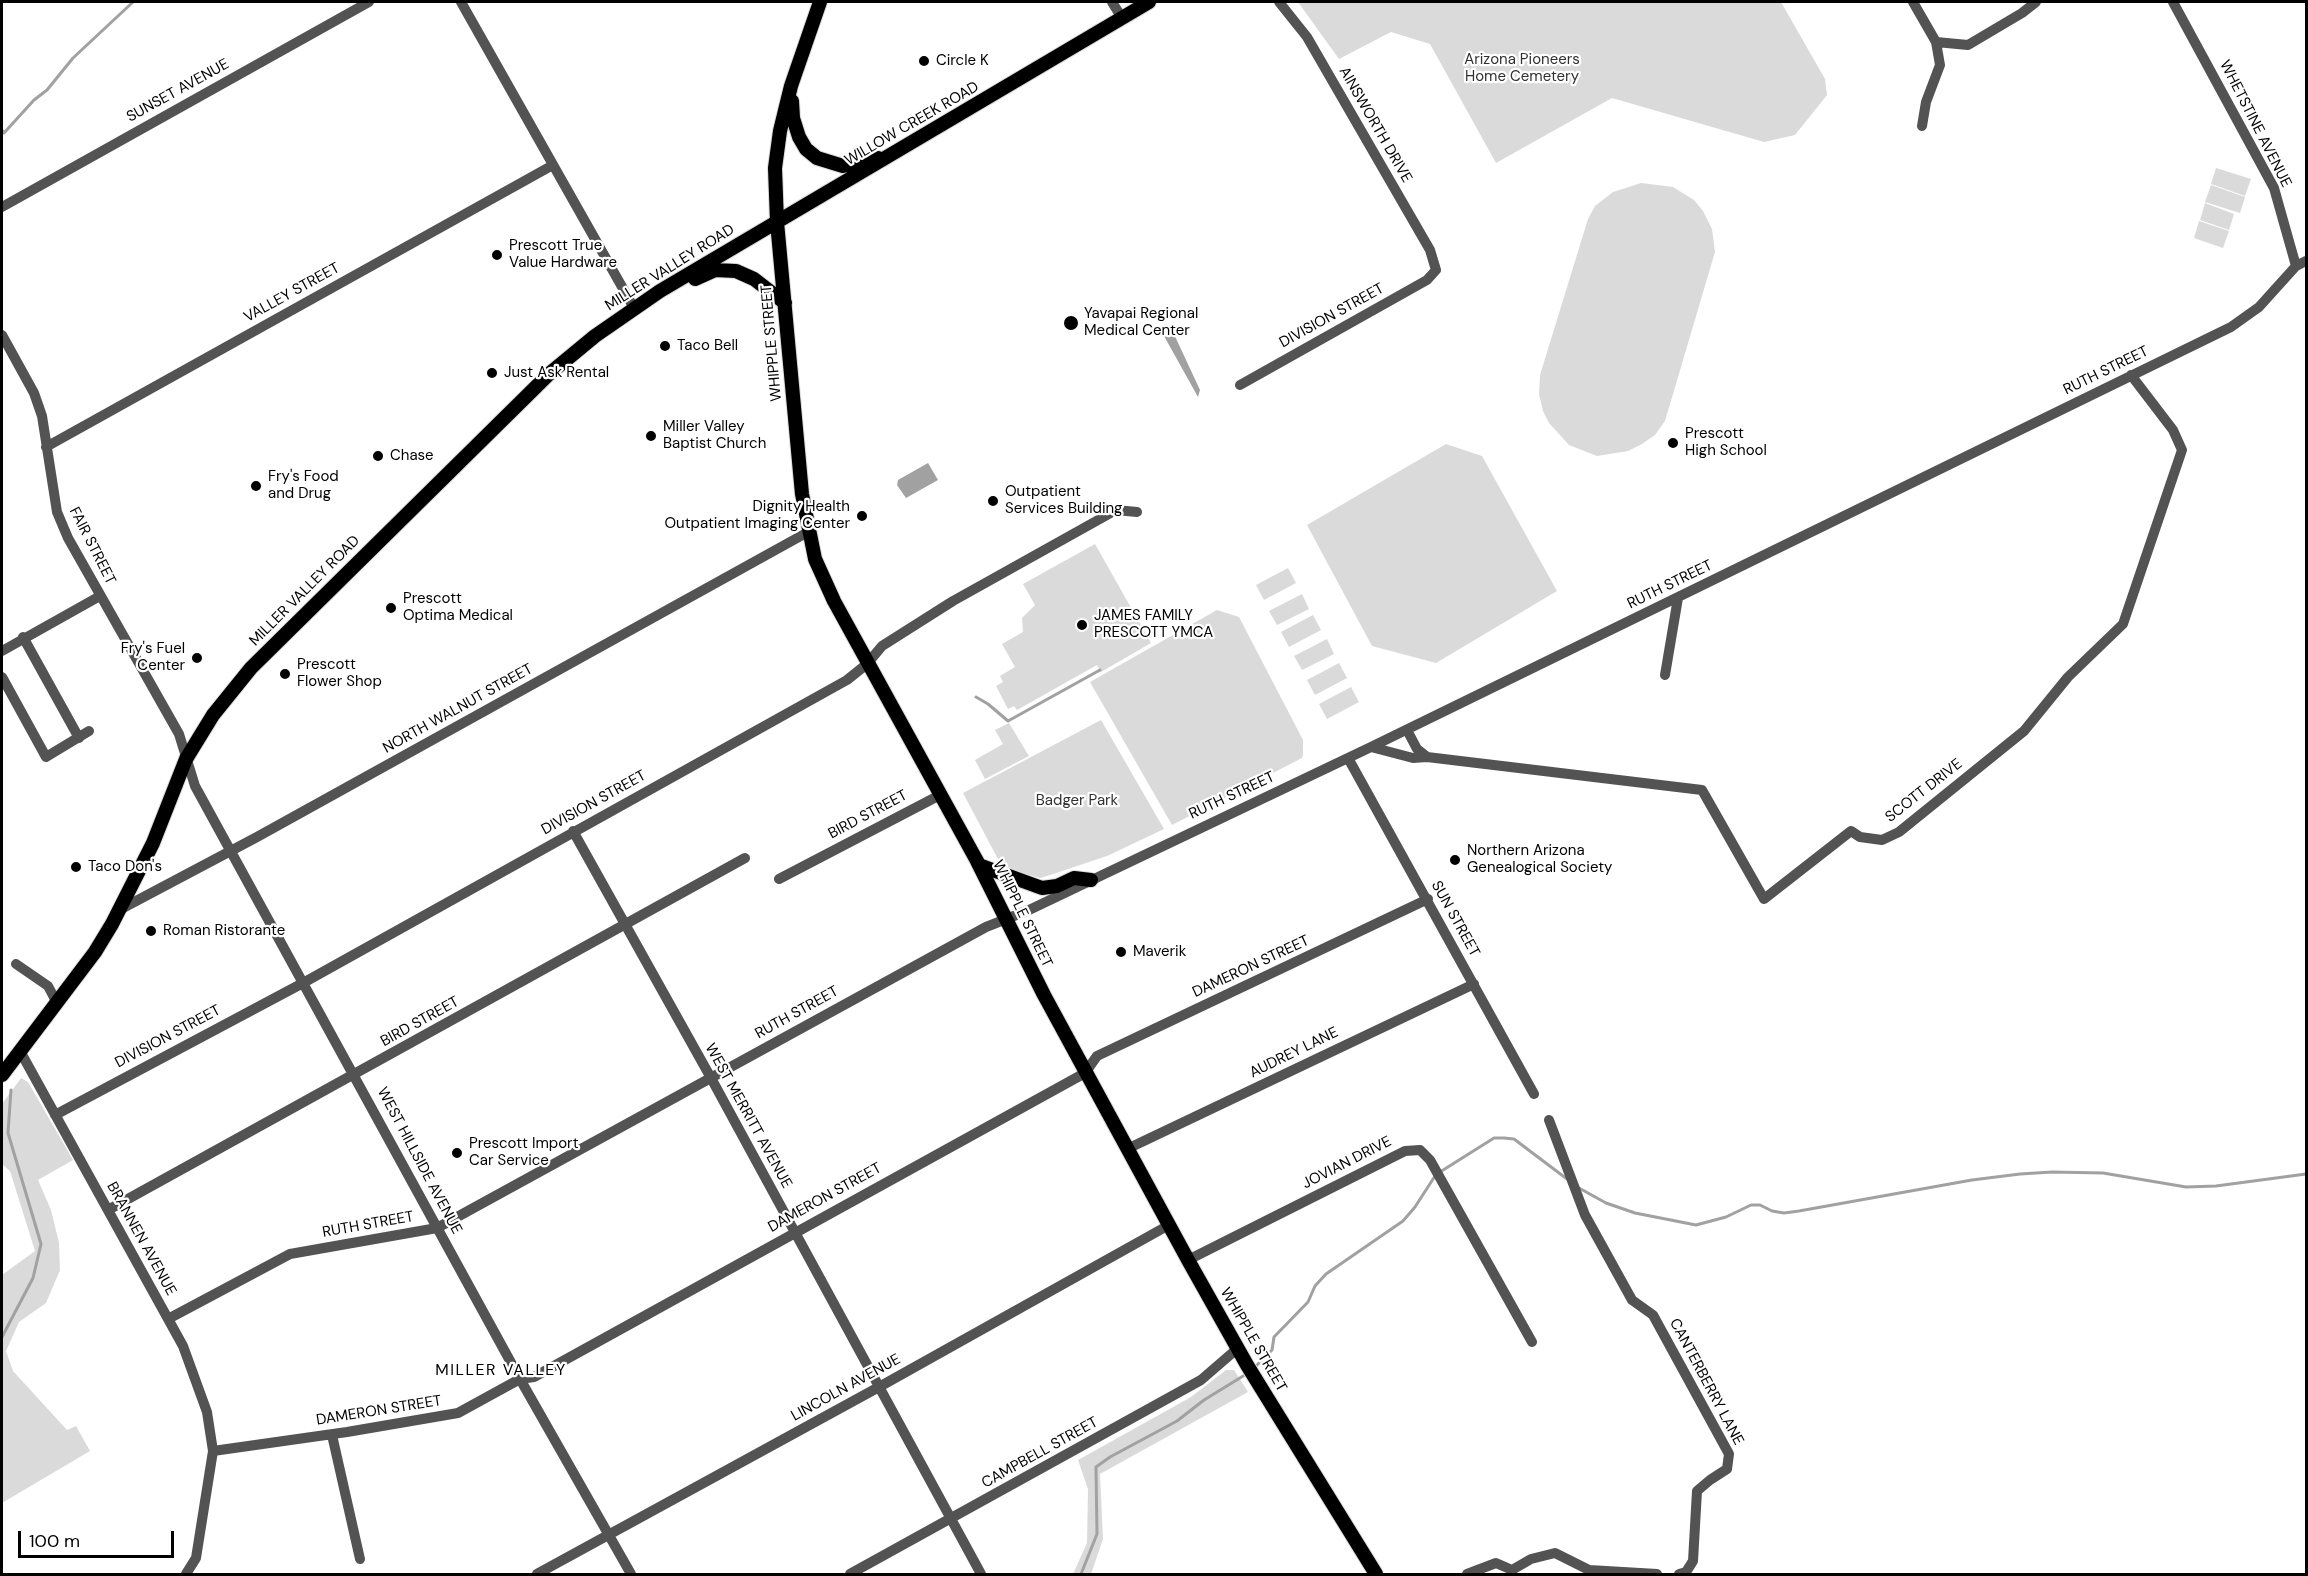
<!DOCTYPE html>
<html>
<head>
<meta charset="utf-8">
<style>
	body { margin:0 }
	#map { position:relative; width:2308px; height:1576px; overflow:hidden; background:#fff; font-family:"DM Sans",sans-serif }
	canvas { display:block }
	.frame { position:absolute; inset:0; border:3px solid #000; pointer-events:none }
	.scale { position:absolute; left:18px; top:1531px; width:156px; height:27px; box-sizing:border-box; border:3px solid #000; border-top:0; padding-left:8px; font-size:18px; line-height:21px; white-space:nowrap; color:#000; -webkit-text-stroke:4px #fff; paint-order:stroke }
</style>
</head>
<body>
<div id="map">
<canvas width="2308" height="1576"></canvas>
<div class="frame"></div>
<div class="scale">100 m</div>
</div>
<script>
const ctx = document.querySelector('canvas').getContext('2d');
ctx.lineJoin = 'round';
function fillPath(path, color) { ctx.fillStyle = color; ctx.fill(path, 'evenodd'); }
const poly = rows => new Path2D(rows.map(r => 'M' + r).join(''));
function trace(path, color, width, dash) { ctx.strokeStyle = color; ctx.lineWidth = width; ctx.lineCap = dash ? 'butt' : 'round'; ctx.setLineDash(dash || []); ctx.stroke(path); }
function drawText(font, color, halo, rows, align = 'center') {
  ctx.font = font + ' "DM Sans",sans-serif'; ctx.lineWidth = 4.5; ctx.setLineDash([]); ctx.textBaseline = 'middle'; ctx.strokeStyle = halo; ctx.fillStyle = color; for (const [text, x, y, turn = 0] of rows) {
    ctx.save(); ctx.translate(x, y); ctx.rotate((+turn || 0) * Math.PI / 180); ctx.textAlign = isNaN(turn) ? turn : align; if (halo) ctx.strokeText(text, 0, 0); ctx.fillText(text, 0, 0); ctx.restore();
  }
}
fillPath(poly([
	[1298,2,1781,2,1825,79,1827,95,1795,135,1764,142,1612,98,1496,163,1430,44,1391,32,1339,59],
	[2216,168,2251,179,2245,196,2211,184],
	[1641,183,1673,187,1694,200,1703,211,1712,229,1715,252,1665,421,1655,435,1642,444,1628,451,1597,456,1569,445,1549,423,1543,411,1539,394,1540,375,1588,219,1595,206,1613,192],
	[2211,185,2245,197,2240,213,2205,202],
	[2205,203,2234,214,2229,230,2200,220],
	[2199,221,2229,231,2223,248,2194,238],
	[1446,444,1482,456,1557,591,1436,663,1372,646,1307,525],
	[1095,544,1151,643,1101,672,1097,665,1017,710,1014,706,1008,709,996,686,1003,682,1000,676,1015,667,1002,644,1023,632,1022,618,1035,605,1023,584],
	[1288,568,1296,583,1264,600,1256,585],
	[1302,594,1309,609,1277,625,1269,611],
	[1217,610,1239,617,1303,740,1303,755,1302,758,1172,825,1090,682],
	[1313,615,1321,630,1289,647,1281,632],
	[1327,639,1334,654,1302,670,1294,656],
	[1339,663,1347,678,1315,695,1307,680],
	[1351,687,1359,702,1327,719,1319,704],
	[1101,720,1164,829,1107,856,1041,878,1014,871,999,861,963,793],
	[1009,723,1029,756,985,779,975,760,1003,744,995,730],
	[21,1078,28,1082,73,1160,38,1180,51,1210,59,1243,60,1270,46,1303,19,1322,6,1351,13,1371,67,1430,76,1426,90,1451,2,1503,2,1275,35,1251,10,1171,2,1164,2,1104],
	[1226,1370,1234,1370,1248,1392,1100,1474,1103,1539,1091,1574,1073,1574,1087,1543,1088,1489,1078,1460,1191,1397]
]), '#dadada');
fillPath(poly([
	[1173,332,1200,390,1198,397,1164,336],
	[928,463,938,480,906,498,897,485,898,480]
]), '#a1a1a1');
trace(poly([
	[2,130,4,133,34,100,47,90,73,58,133,2],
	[976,697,988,704,1008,721,1100,670],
	[1440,1172,1494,1138,1504,1138,1514,1139,1567,1179],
	[1579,1188,1606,1203,1635,1213,1696,1225,1726,1217,1751,1205,1760,1205,1772,1211,1784,1213,1799,1211,1972,1180,2020,1174,2052,1172,2103,1173,2186,1187,2216,1186,2306,1174],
	[2,1337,33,1278,41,1244,8,1133,11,1090],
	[1253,1369,1272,1350,1274,1337,1308,1302,1315,1286,1326,1274,1403,1221,1415,1207,1435,1176],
	[1081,1574,1097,1534,1096,1467,1110,1457,1177,1421,1204,1400,1248,1373]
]), '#a1a1a1', 3);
const major = poly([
	[820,2,791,86,780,131,775,168,777,222,802,494,815,559,834,601,977,861,1044,995,1188,1260,1247,1365,1376,1574],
	[792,101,793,118,799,137,806,149,817,158,843,166,878,158],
	[695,279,715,270,736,271,754,279,785,303],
	[979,865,1042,888,1057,886,1074,878,1091,880],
	[2,1075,95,952,112,924,153,843,186,759,213,715,251,668,549,374,595,336,660,291,1149,2]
]);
trace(major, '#dbdbdb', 16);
trace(poly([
	[461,2,634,308],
	[1112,2,1122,18],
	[1913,2,1936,42,1968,45,2022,13,2036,2],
	[2173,2,2274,188,2296,266],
	[1922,126,1926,102,1940,65,1936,42],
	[2,207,369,2],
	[2,335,34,393,42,416,57,512,68,538,179,734,195,786,520,1379,631,1574],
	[1240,385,1427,280,1436,270,1430,250,1307,37,1279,2],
	[46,447,553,165],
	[23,637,79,738],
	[2,651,100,596],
	[1665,675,1678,598],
	[2,677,46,757,89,731],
	[1371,747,1413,758,1427,757,1417,749,1407,730],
	[1427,757,1702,790,1764,899,1851,831,1860,837,1882,840,1899,832,2024,731,2068,677,2123,624,2182,450,2173,430,2131,375],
	[1348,758,1534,1094],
	[573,831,711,1078,981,1574],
	[779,879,940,795],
	[121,909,257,837,808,532],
	[16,964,48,986,57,1003],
	[20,1051,183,1346,207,1412,213,1451,196,1558,186,1574],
	[55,1115,303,983,847,680,867,664,882,646,953,601,1116,510,1137,512],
	[1549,1120,1585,1215,1632,1300,1653,1315,1729,1454,1727,1469,1710,1480,1697,1491,1693,1561,1686,1572,1679,1574],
	[1127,1149,1474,984],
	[108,1210,745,858],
	[1188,1260,1405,1151,1420,1150,1430,1160,1532,1342],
	[168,1319,290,1254,437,1228,986,927,1029,910,1371,747,2231,327,2259,307,2296,266,2306,261],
	[332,1435,360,1559],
	[213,1451,347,1432,458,1413,520,1379,534,1377,1085,1073,1097,1056,1428,899],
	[537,1574,879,1387,1169,1225],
	[850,1574,1201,1380,1238,1348],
	[1467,1574,1496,1563,1512,1570,1531,1559,1555,1553,1589,1570,1657,1574]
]), '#535353', 10);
trace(major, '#000', 14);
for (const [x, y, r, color] of [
	[924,61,6,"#000"],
	[497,255,6,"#000"],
	[1071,323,8,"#000"],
	[665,346,6,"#000"],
	[492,373,6,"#000"],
	[651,436,6,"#000"],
	[1673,443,6,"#000"],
	[378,456,6,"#000"],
	[256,486,6,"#000"],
	[993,501,6,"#000"],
	[862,516,6,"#000"],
	[391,608,6,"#000"],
	[1082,625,6,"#000"],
	[197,658,6,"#000"],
	[285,674,6,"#000"],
	[1455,860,6,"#000"],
	[76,867,6,"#000"],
	[151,931,6,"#000"],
	[1121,952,6,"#000"],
	[457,1153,6,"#000"]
]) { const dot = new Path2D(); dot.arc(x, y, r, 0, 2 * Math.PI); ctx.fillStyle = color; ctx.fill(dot); trace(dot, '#fff', 2); }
drawText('15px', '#313131', '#fff', [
	["Arizona Pioneers",1522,60],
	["Home Cemetery",1522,77],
	["Badger Park",1077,801]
]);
drawText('15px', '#000', '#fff', [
	["Circle K",936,61],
	["Prescott True",509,246],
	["Value Hardware",509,263],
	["Yavapai Regional",1084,314],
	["Medical Center",1084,331],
	["Taco Bell",677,346],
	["Just Ask Rental",504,373],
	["Miller Valley",663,427],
	["Baptist Church",663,444],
	["Prescott",1685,434],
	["High School",1685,451],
	["Chase",390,456],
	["Fry's Food",268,477],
	["and Drug",268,494],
	["Outpatient",1005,492],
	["Services Building",1005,509],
	["Dignity Health",850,507,"right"],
	["Outpatient Imaging Center",850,524,"right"],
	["Prescott",403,599],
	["Optima Medical",403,616],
	["JAMES FAMILY",1094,616],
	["PRESCOTT YMCA",1094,633],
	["Fry's Fuel",185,649,"right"],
	["Center",185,666,"right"],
	["Prescott",297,665],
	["Flower Shop",297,682],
	["Northern Arizona",1467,851],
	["Genealogical Society",1467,868],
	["Taco Don's",88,867],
	["Roman Ristorante",163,931],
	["Maverik",1133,952],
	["Prescott Import",469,1144],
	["Car Service",469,1161]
], 'left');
drawText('15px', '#000', '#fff', [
	["SUNSET AVENUE",178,91,-29],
	["WILLOW CREEK ROAD",912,124,-30],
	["WHETSTINE AVENUE",2255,124,63],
	["AINSWORTH DRIVE",1375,125,60],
	["MILLER VALLEY ROAD",670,268,-32],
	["VALLEY STREET",292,293,-29],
	["DIVISION STREET",1332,316,-29],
	["WHIPPLE STREET",772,343,-95],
	["RUTH STREET",2106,371,-26],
	["FAIR STREET",92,546,63],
	["RUTH STREET",1670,585,-26],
	["MILLER VALLEY ROAD",305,591,-45],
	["NORTH WALNUT STREET",458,709,-29],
	["SCOTT DRIVE",1924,791,-38],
	["RUTH STREET",1232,796,-25],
	["DIVISION STREET",594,803,-29],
	["BIRD STREET",868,815,-28],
	["WHIPPLE STREET",1022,914,64],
	["SUN STREET",1455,919,61],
	["DAMERON STREET",1251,967,-25],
	["RUTH STREET",797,1013,-29],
	["BIRD STREET",420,1022,-29],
	["DIVISION STREET",168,1037,-28],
	["AUDREY LANE",1294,1053,-26],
	["WEST MERRITT AVENUE",748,1116,61],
	["WEST HILLSIDE AVENUE",419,1161,62],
	["JOVIAN DRIVE",1347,1163,-27],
	["DAMERON STREET",825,1198,-29],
	["RUTH STREET",368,1225,-10],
	["BRANNEN AVENUE",141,1239,61],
	["WHIPPLE STREET",1253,1340,60],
	["CANTERBERRY LANE",1706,1382,62],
	["LINCOLN AVENUE",846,1388,-29],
	["DAMERON STREET",379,1411,-9],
	["CAMPBELL STREET",1040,1453,-29]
]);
ctx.letterSpacing = '1.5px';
drawText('16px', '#000', '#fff', [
	["MILLER VALLEY",501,1371]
]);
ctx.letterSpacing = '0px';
</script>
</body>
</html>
